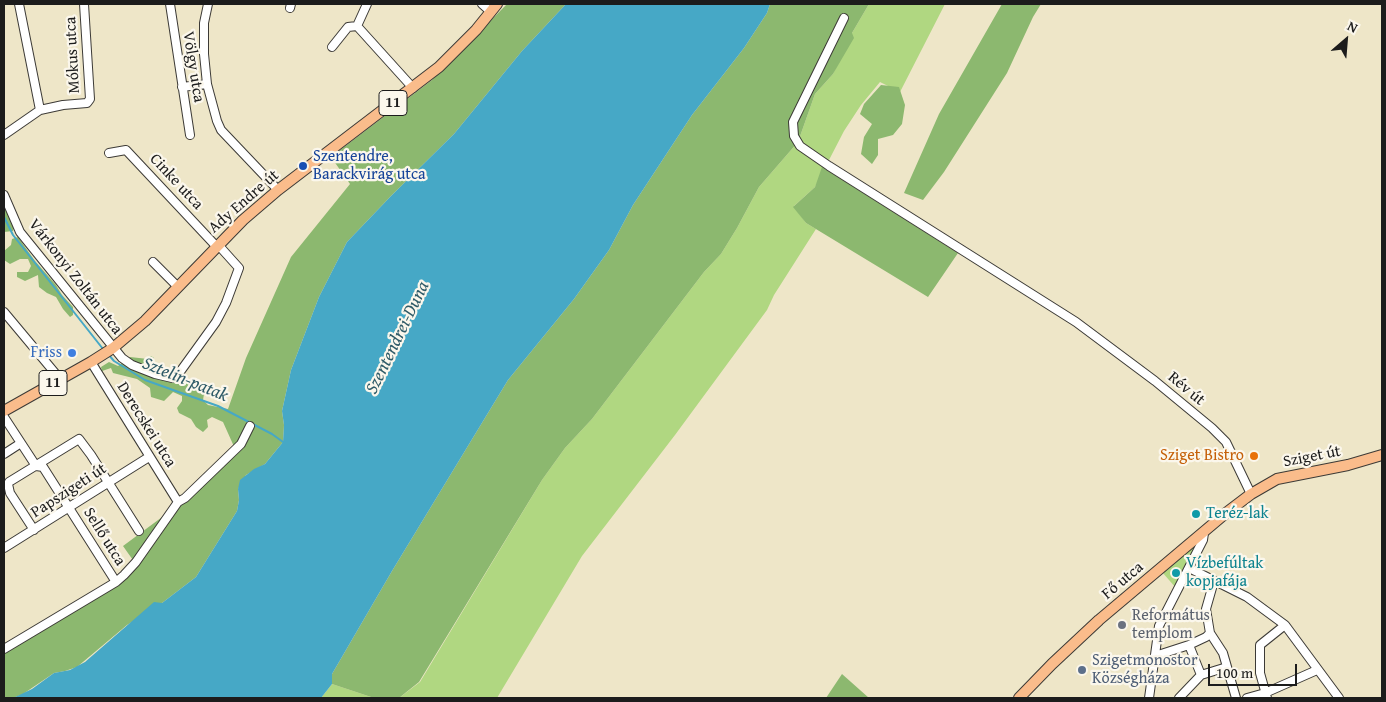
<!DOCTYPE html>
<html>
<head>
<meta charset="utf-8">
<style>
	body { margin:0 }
	#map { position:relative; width:1386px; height:702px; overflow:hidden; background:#eee6c8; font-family:"Gentium Book Plus",serif }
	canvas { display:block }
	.frame { position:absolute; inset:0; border:5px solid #1c1c1c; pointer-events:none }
	.north { position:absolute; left:1321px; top:15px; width:50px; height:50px; -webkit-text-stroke:4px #fbf7ec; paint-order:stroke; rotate:27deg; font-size:14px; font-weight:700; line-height:20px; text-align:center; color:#1c1c1c }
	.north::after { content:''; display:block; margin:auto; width:18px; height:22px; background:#1c1c1c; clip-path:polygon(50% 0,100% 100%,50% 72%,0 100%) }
	.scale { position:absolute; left:1208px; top:664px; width:89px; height:22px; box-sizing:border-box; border:2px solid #1c1c1c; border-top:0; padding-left:6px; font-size:15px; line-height:18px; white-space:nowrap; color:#1c1c1c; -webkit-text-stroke:4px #fbf7ec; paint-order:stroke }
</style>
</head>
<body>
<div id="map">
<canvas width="1386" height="702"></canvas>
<div class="frame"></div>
<div class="north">N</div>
<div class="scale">100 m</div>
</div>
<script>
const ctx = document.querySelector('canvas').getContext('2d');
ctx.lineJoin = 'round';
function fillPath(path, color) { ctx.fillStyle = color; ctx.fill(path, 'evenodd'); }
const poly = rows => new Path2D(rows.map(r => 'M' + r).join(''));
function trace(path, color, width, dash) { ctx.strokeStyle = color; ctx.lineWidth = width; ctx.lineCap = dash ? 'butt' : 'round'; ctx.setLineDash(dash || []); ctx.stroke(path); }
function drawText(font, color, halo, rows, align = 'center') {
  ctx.font = font + ' "Gentium Book Plus",serif'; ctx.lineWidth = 4.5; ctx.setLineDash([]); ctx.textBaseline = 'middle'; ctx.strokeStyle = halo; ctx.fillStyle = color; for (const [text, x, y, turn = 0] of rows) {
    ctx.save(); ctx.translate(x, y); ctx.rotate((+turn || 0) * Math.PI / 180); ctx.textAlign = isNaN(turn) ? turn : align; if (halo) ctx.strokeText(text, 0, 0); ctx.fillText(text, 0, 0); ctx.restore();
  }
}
fillPath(poly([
	[869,4,945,4,900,92,880,82,861,105,844,131,815,187,794,206,806,223,816,229,774,295,767,310,675,435,582,556,497,698,399,698,420,682,542,480,565,448,592,419,704,272,721,254,737,228,759,187,798,142,815,94,833,74,852,33],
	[1199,540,1176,588,1162,572],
	[332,684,374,698,321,698]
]), '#b0d781');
fillPath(poly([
	[507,4,566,4,522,51,454,134,391,196,347,242,319,297,291,370,282,411,284,425,283,442,265,464,246,475,238,489,239,500,237,511,196,577,162,603,127,625,77,667,65,671,54,673,23,694,13,698,4,698,4,650,131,568,135,563,123,546,177,506,236,451,223,422,212,417,207,420,208,427,203,432,196,427,191,419,179,413,177,408,182,401,182,396,173,392,164,401,151,397,150,388,137,379,113,373,111,368,102,371,101,367,109,362,118,366,130,357,148,359,151,356,154,358,151,364,155,368,164,366,170,373,174,382,186,382,204,394,203,400,208,405,228,409,246,358,291,257,350,184,331,157,432,80],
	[770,4,869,4,852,33,854,38,833,74,815,94,798,142,759,187,737,228,721,254,704,272,592,419,565,448,542,480,419,682,399,698,374,698,332,684,332,674,392,571,508,380,574,299,609,250,633,205,692,115,744,48,767,13],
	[1002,4,1041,4,1033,17,1007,73,944,172,923,200,904,193,939,114],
	[881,85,899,87,905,105,902,124,893,135,878,139,878,155,872,164,861,154,864,137,872,124,860,114,864,104],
	[822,167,958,253,928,297,806,223,793,207,815,187],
	[4,204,14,227,13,231,4,232],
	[18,237,35,261,56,285,62,295,73,307,73,315,70,317,63,309,56,297,47,293,39,287,38,275,25,281,17,277,17,272,28,272,31,266,28,259,20,259,10,264,4,260,4,251,11,245,12,239],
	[842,674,869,698,826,698]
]), '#8cb86f');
fillPath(poly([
	[566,4,770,4,767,13,744,48,692,115,633,205,609,250,574,299,508,380,392,571,332,674,332,684,321,698,13,698,32,689,54,673,70,670,85,662,154,602,162,603,196,577,237,511,239,500,238,489,240,480,254,469,265,464,283,442,284,425,282,411,291,370,319,297,347,242,391,196,454,134,522,51]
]), '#46a8c6');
trace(poly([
	[4,217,13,235,103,349],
	[108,354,114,361,145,380,218,406,272,434,283,442]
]), '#46a8c6', 2);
const minor = poly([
	[19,4,40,110],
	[170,4,190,135],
	[208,4,204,23,204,54,207,84,217,121,221,130,278,190],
	[482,4,491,12],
	[290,8,291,4],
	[844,18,793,122,794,136,800,146,829,166,1076,322,1155,381,1212,428,1226,442,1251,494],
	[357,26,413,88],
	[357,26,367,4],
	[332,47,348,27,357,26],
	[182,87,207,84],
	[4,135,40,110,63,105,87,103,90,99,84,4],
	[4,195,20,232,122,358,132,365,155,374,172,378,177,376,216,322,226,303,239,268,221,248,216,246,126,150,109,153],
	[153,262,178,287],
	[4,312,60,379],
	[91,362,178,502],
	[4,417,36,466,43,467,116,582],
	[4,454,21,443],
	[34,530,10,493,8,484,9,482,79,439,91,455,139,531],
	[4,548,149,457],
	[1189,568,1247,597,1285,625,1339,698],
	[1214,581,1206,609,1210,633,1223,653,1236,698],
	[4,649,116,582,124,575,136,562,178,502,185,498,241,444,250,426],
	[1155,656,1189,645],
	[1201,675,1189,645,1206,637,1210,633],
	[1149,698,1159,626,1203,540,1204,533],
	[1179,698,1201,675,1227,667],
	[1247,698,1265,693,1317,670],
	[1267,698,1260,673,1260,645,1285,625]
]);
const major = poly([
	[4,411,91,362,113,348,145,321,243,220,278,190,439,67,476,30,497,4],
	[1019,698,1052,664,1099,620,1226,513,1251,494,1277,479,1348,465,1382,455]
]);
trace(minor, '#3c3a36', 10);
trace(major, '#3c3a36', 12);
trace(minor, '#fff', 8);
trace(major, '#fabc8b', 10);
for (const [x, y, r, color] of [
	[303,166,5,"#1a4fb4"],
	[72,353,5,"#3f7fe0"],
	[1254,456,5,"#e8710a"],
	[1196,514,5,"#0f9aa8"],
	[1176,573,5,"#0f9aa8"],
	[1122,625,5,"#6b7280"],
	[1082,670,5,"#5c6f8a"]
]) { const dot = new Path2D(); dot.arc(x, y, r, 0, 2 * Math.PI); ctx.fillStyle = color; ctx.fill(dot); trace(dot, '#fbf7ec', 2); }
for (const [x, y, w] of [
	[393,103,28],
	[53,383,28]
]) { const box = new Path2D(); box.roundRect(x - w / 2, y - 12.5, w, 25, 4); ctx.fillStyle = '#fbf7ec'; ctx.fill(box); trace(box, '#1c1c1c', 1); }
drawText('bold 15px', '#1c1c1c', null, [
	["11",393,103],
	["11",53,383]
]);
drawText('16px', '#1c1c1c', '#fbf7ec', [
	["Mókus utca",73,55,-93],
	["Völgy utca",193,67,81],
	["Cinke utca",176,182,47],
	["Ady Endre út",244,202,-41],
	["Várkonyi Zoltán utca",75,277,52],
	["Rév út",1186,389,40],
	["Derecskei utca",146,425,58],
	["Sziget út",1312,457,-11],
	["Papszigeti út",69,491,-33],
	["Sellő utca",104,537,58],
	["Fő utca",1123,581,-40]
]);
drawText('16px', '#164399', '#fbf7ec', [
	["Szentendre,",313,157],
	["Barackvirág utca",313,175]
], 'left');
drawText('16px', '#366cbe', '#fbf7ec', [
	["Friss",62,353]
], 'right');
drawText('16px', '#c56008', '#fbf7ec', [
	["Sziget Bistro",1244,456]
], 'right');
drawText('16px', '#0d838f', '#fbf7ec', [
	["Teréz-lak",1206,514],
	["Vízbefúltak",1186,564],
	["kopjafája",1186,582]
], 'left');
drawText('16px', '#5b616d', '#fbf7ec', [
	["Református",1132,616],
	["templom",1132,634]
], 'left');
drawText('16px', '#4e5e75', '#fbf7ec', [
	["Szigetmonostor",1092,661],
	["Községháza",1092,679]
], 'left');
drawText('italic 18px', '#2f5b68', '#fbf7ec', [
	["Szentendrei-Duna",398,338,-64],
	["Sztelin-patak",185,380,22]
]);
</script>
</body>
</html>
